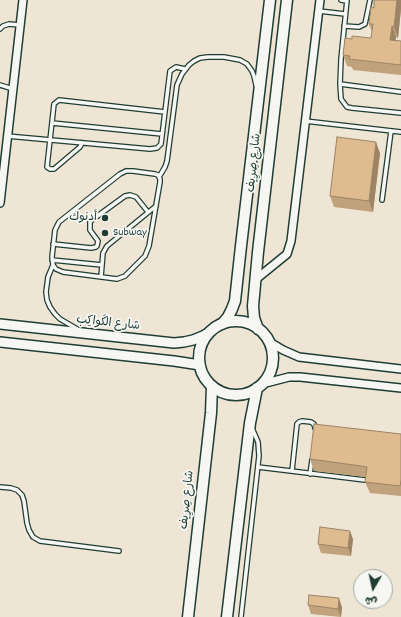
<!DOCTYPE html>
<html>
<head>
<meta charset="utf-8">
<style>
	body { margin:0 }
	#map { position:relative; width:401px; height:617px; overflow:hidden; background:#f6f6f2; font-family:Dekko,"Playpen Sans Arabic",sans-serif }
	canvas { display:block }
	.north { position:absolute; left:353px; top:569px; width:40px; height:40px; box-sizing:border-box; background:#f6f6f2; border:1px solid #a0aca6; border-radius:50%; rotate:189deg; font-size:11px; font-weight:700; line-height:16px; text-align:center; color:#1f3d34 }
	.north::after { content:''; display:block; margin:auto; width:14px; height:18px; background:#1f3d34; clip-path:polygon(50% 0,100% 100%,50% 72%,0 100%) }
</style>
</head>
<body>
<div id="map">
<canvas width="401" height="617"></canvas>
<div class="north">ش</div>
</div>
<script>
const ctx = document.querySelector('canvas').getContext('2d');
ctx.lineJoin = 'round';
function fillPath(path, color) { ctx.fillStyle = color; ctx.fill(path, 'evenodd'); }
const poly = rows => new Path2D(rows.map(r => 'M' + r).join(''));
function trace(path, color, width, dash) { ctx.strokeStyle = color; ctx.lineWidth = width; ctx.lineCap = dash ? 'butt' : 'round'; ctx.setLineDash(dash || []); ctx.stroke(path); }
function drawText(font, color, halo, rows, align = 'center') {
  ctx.font = font + ' Dekko,"Playpen Sans Arabic",sans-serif'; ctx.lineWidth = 3.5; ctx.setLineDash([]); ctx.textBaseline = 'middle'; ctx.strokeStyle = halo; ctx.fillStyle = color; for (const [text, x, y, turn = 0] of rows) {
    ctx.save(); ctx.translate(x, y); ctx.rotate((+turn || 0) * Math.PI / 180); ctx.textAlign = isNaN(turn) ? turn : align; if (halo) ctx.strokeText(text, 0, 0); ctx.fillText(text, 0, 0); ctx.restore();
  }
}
fillPath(poly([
	[0,0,401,0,401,617,0,617],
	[361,577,385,577,385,601,361,601]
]), '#efe5d5');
const service = poly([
	[341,0,347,1],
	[347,0,341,59,340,84,341,99,347,107,352,108,401,113],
	[319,11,345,14],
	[344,26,359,27,365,24,370,0],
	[0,29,3,26,9,24,20,25],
	[340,84,401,92],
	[0,85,13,89],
	[305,121,401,132],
	[52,123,162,134],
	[7,136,150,149,157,148,161,144,170,71,176,67,185,69],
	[82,143,80,147,54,169,50,169,47,167,54,104,59,100,165,112],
	[126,171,133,171,155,174,158,175,160,179,160,182,149,246,145,256,125,276,117,279,63,272,56,269,53,265,52,257,55,230,59,222,120,174,126,171],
	[159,177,165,167,167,161,177,85,182,74,189,65,194,61,200,58,208,57,224,57,240,60,247,64,252,71,254,76,256,85],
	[382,200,391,131],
	[53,244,91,248,96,247,97,246,98,241,90,230,90,222,92,220,125,196,130,195,136,197,148,212],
	[52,260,102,265],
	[53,265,48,277,46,292,47,300,50,307,55,314,60,319,79,330],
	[101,277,103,253,107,246,156,206],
	[258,467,365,480],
	[292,471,297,424,299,422,302,421,311,422,314,424,315,428],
	[310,474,312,460],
	[0,487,11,488,17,490,22,495,24,501,27,523,29,530,33,537,40,541,119,551],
	[241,617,259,456,258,442,252,428]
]);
const minor = poly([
	[0,203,23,0],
	[255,280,287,254,291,241,320,0],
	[268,341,283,350,299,357,401,369],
	[262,384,289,377,300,377,401,388]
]);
const tertiary = poly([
	[0,324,174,343,184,342,193,340,203,336,211,331],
	[0,342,174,361,200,365]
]);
const secondary = poly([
	'199 358a37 37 0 1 1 74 0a37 37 0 1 1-74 0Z',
	[222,324,228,317,232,309,235,301,241,246,270,0],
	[258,329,254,318,253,306,258,252,287,0],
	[188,617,211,413,212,386],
	[227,617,250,423,257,388]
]);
trace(service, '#1f3d34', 6);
trace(minor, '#1f3d34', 10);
trace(tertiary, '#1f3d34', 12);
trace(secondary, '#1f3d34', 13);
trace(service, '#f6f6f2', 3.5);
trace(minor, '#f6f6f2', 7);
trace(tertiary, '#f6f6f2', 9);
trace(secondary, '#f6f6f2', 10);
fillPath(poly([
	[401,0,401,9,398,38,396,37,395,40,401,41,401,75,353,70,352,67,347,66,343,55,352,39,371,38,372,32,369,24,374,8],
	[380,153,373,212,334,207,330,196],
	[401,434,401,496,370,493,365,482,366,477,314,471,310,459],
	[353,539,351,556,321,553,318,544],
	[308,605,342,607,341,617,311,614]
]), '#c0a27c');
fillPath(poly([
	[397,0,401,0,401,9,398,38,394,27],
	[392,26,396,37,394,51,390,40],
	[376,142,380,153,373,212,369,201],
	[350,531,353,539,351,556,348,548],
	[339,598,342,607,341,617,338,609]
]), '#9c8465');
const building = poly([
	[374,0,397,0,394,27,392,26,390,40,401,41,401,65,349,59,350,56,343,55,345,38,352,39,352,36,371,38,373,24,369,24,371,7,374,8,374,0],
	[337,137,376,142,369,201,330,196,337,137],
	[314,424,401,434,401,480,400,486,365,482,367,467,361,466,310,459,314,424],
	[320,527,350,531,348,548,318,544,320,527],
	[309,595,339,598,338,609,308,605,309,595]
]);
fillPath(building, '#dfbc90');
trace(building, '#9c8465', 1);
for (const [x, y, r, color] of [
	[105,218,4,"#1f3d34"],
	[105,233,4,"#1f3d34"]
]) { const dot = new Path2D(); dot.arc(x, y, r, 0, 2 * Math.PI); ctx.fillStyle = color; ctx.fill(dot); trace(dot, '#f6f6f2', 1.5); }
drawText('12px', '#1f3d34', '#f6f6f2', [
	["شارع صِرِيف",255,163,-84],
	["شارع الكَواكِب",108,324,6],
	["شارع صِرِيف",188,500,-84]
]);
drawText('12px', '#1f3d34', '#f6f6f2', [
	["أدنوك",97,218],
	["Subway",113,233,"left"]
], 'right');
</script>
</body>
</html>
